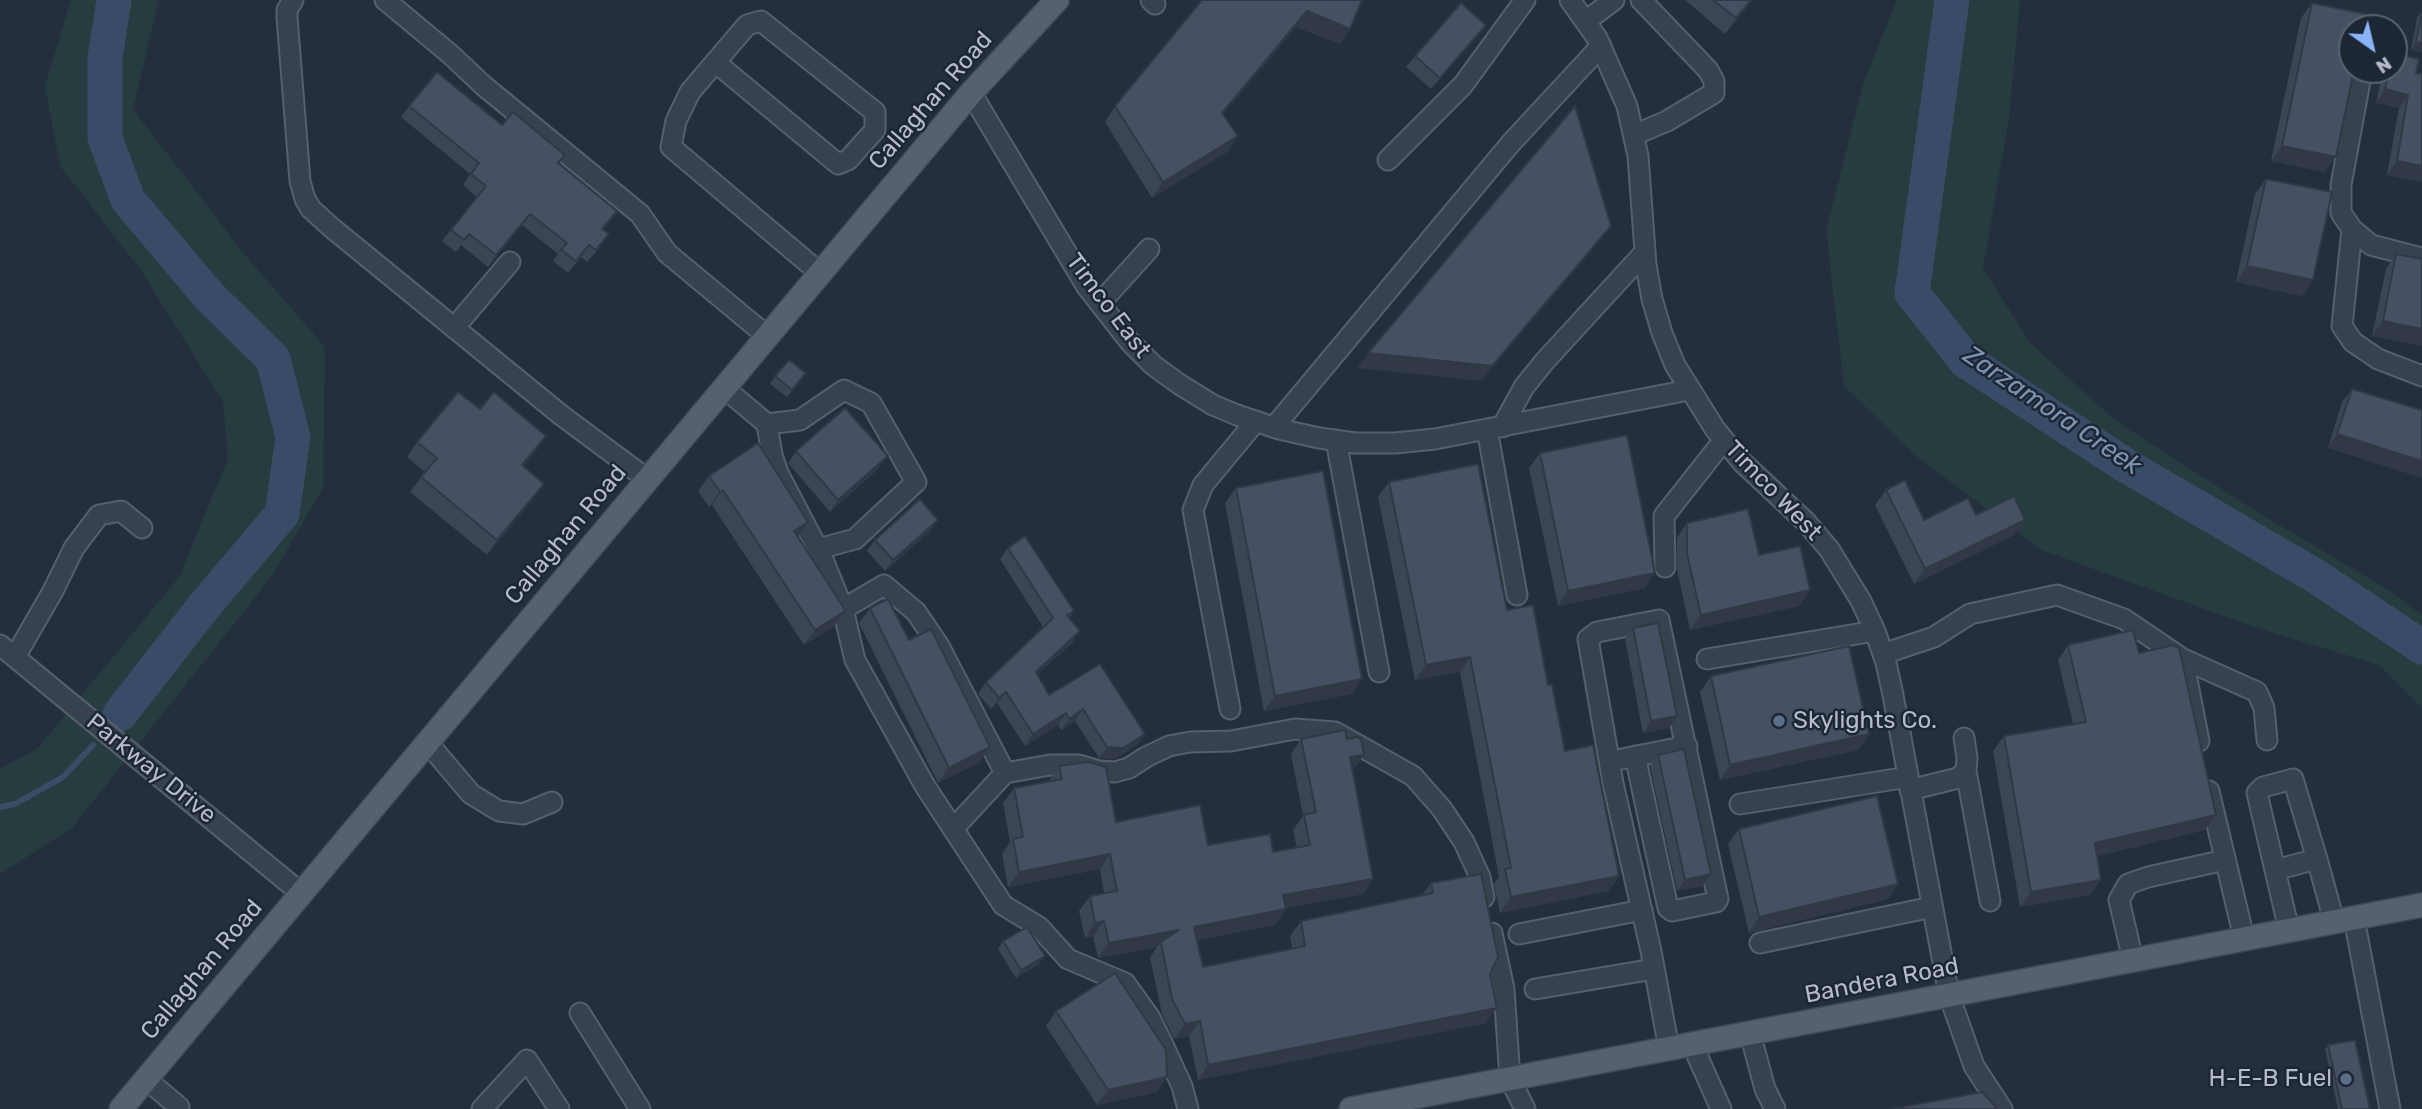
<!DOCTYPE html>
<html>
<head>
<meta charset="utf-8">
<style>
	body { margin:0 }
	#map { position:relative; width:2422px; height:1109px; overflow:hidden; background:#242f3e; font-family:Rubik,sans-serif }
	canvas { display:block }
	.north { position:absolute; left:2338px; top:14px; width:70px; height:70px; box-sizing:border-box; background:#1d2633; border:2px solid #59626f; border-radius:50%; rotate:146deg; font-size:19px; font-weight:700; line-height:28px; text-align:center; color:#b4bcc9 }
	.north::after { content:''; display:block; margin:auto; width:24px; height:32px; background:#8ab4f8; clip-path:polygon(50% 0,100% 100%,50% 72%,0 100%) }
</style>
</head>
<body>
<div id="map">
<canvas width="2422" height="1109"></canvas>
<div class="north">N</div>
</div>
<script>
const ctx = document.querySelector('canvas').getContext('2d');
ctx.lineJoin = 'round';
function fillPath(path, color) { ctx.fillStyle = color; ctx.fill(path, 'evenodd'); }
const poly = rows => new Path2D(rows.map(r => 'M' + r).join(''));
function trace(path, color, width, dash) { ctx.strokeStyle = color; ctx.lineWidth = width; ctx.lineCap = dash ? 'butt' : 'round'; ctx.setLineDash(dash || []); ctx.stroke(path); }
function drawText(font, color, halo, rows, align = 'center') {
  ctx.font = font + ' Rubik,sans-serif'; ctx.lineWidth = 5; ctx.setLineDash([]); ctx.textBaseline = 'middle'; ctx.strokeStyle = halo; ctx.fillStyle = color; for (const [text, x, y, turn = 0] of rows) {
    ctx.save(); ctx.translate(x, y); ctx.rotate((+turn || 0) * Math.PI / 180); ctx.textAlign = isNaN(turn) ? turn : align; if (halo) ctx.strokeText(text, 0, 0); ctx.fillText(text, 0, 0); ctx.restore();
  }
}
fillPath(poly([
	[71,0,159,0,133,109,245,255,325,347,323,488,272,576,72,828,0,874,0,769,37,749,179,577,228,459,223,402,140,269,60,166,45,86],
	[1897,0,2020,0,2009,118,1983,268,2030,343,2116,421,2254,510,2392,592,2422,615,2422,708,2379,665,2254,627,2041,550,1916,456,1844,386,1826,231,1863,84]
]), '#263c3f');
trace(poly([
	[0,807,15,804,63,777,93,745]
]), '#394c67', 6);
trace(poly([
	[114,0,105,58,105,138,128,200,209,296,273,359,293,437,282,514,205,605,120,714],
	[1952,0,1912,293,1966,361,2125,465,2317,577,2422,647]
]), '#394c67', 35);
const minor = poly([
	[293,0,287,10,287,17,300,181,305,199,311,209,332,228,561,415,647,479],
	[385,0,450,54,484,86,640,214,667,253,767,336],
	[1151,0,1155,4],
	[1570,0,1597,38,1627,106,1638,156,1646,265,1652,299,1662,333,1675,365,1715,429,1742,462,1806,522,1829,549,1861,601,1875,631,1886,663,1893,695,1949,995,1974,1066,2002,1109],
	[1586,21,1614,0],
	[2369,28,2370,26],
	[715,62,838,164,848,160,875,130,875,112,761,21,747,25,690,92,676,121,671,147,820,273],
	[2362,70,2341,185,2341,213,2352,229,2371,245,2422,258],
	[971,93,1087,287,1130,342,1153,365,1179,384,1213,405,1237,415,1279,429,1319,438,1355,443,1395,443,1435,439,1689,390],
	[1634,135,1667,121,1714,93,1714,81,1708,70,1641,0],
	[1388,160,1463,85,1525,0],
	[2352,229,2342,326,2353,342,2378,359,2422,376],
	[1100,303,1149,249],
	[454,328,510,262],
	[724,388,767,424,772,455,778,473,822,557,843,609,855,660,925,786,1003,905,1039,927,1068,959,1125,983,1150,1018,1164,1047,1182,1086,1188,1109],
	[767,424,800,420,844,390,871,403,916,482,855,539,818,549],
	[1274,427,1511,143,1601,46],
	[1502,427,1524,387,1544,362,1645,252],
	[1487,429,1517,595],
	[1336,440,1379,672],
	[1665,567,1664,516,1724,440],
	[843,609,884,585,916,612,939,646,1005,773,953,829],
	[0,645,301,893],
	[1883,654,1934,637,1970,614,2057,595,2124,619,2183,659,2199,741],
	[15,657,53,591,74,548,99,515,121,511,142,528],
	[1707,659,1875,631],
	[2183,659,2257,692,2264,708,2267,740],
	[1230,709,1193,510,1203,485,1256,421],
	[427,742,471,794,499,811,523,814,552,802],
	[1635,756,1668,908,1672,911,1716,902,1718,899,1659,620,1597,632,1588,639,1613,783,1651,951,1669,1049],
	[1622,759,1687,746],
	[1966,771,1990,901],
	[1005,773,1050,765,1079,765,1099,771,1115,772,1129,768,1146,757,1169,746,1190,742,1231,741,1295,729,1335,732,1413,776,1442,809,1464,842,1480,877,1484,897],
	[1910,790,1958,778,1966,771,1967,758,1964,738],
	[2209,791,2244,938],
	[1740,804,1908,777],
	[2275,870,2317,859,2334,921],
	[2354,918,2390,1109],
	[2289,930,2257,793,2263,787,2293,779,2317,859],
	[1492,933,1504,989,1510,1079,1525,1109],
	[1519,934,1642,910],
	[1760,943,1932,907],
	[2133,960,2119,900,2128,884,2148,877,2225,860],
	[1535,989,1654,969],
	[580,1013,640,1109],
	[1750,1033,1765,1089,1775,1109],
	[1692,1044,1721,1109],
	[146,1079,179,1107,178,1109],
	[482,1109,527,1060,559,1109]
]);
const major = poly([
	[121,1109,971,93,1057,0],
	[1351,1109,2422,905]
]);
trace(minor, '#565f6c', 23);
trace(major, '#414a57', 26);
trace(minor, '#38414e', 19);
trace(major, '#56606e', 23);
fillPath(poly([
	[1202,0,1362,0,1340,44,1296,27,1223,114,1227,152,1152,198,1105,122,1115,106],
	[1685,0,1753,0,1725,34],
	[2312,3,2325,172,2271,161,2301,18],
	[2422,11,2422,52,2411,50,2417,18],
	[1478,36,1431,89,1406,67,1415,56],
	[2383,70,2394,70,2422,74,2422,182,2387,175,2399,108,2376,103],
	[409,106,502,125,565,155,559,164,617,211,603,229,601,246,587,262,581,257,568,273,553,261,558,254,522,225,488,267,461,245,456,252,442,241,477,197,463,185,470,174,401,117],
	[2266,179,2313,280,2302,296,2236,282,2255,194],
	[2396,254,2422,259,2422,346,2372,336,2386,269],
	[775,376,800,381,787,397,770,384],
	[2352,389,2422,410,2328,448,2342,402],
	[480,409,546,436,523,466,544,484,533,499,487,555,410,492,425,472,407,457,417,442],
	[796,451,879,468,830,512,788,463],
	[1540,453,1645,588,1558,606,1529,468],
	[709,476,808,522,798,537,834,626,804,645,712,505,709,507,698,491],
	[1389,482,1507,610,1548,685,1565,751,1619,876,1608,891,1500,913,1494,884,1499,877,1460,672,1415,680,1378,497],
	[1236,488,1352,694,1264,711,1225,503],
	[1886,490,1924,520,1976,515,2025,520,2014,535,1914,584,1875,505],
	[1687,523,1759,555,1810,590,1799,606,1690,630,1677,569,1677,538],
	[930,531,885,571,867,551,875,540],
	[1008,548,1074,611,1069,618,1080,631,1072,643,1037,674,1049,695,1100,664,1137,745,1115,759,1099,758,1075,721,1061,730,1058,725,1025,746,997,703,991,709,978,694,986,682,1043,627,1000,559],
	[870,608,909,640,980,762,938,783,859,623],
	[1633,628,1677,716,1669,728,1643,733,1625,639],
	[2068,645,2139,653,2205,830,2097,856,2090,895,2020,907,1993,751,2004,736,2073,724,2058,660],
	[1711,676,1869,734,1858,750,1720,780,1700,692],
	[1301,739,1347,739,1364,755,1352,770,1373,879,1363,894,1285,908,1275,925,1197,940,1203,967,1292,949,1290,936,1301,921,1422,895,1431,883,1490,974,1486,1023,1198,1080,1189,1036,1174,1039,1162,1014,1150,957,1157,947,1098,958,1093,936,1085,938,1079,911,1090,896,1104,893,1100,869,1008,887,1002,854,1010,842,1003,803,1014,788,1048,782,1059,766,1116,822,1208,845,1273,852,1297,848,1293,830,1303,816,1291,754],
	[1658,755,1711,874,1703,886,1677,891,1650,766],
	[1739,829,1898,884,1888,899,1749,933,1728,844],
	[1003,941,1039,964,1016,978,998,949],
	[1056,1011,1157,1092,1097,1105,1046,1026],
	[2328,1045,2370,1109,2338,1109,2325,1049]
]), '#3b4654');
fillPath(poly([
	[1751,0,1753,0,1725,34,1736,18],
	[1307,11,1350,29,1340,44,1296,27,1211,128,1222,113],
	[1486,25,1478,36,1431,89,1440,78],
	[2416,42,2422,43,2422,52,2411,50],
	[2385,89,2408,95,2399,108,2376,103],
	[1238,136,1227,152,1152,198,1163,182],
	[2282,146,2336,157,2325,172,2271,161],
	[2397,161,2422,166,2422,182,2387,175],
	[530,214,522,225,488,267,496,255],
	[1611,226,1600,241,1481,381,1357,368,1368,353],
	[2247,266,2313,280,2302,296,2236,282],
	[2383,321,2422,329,2422,346,2372,336],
	[2337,434,2422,461,2422,478,2328,448],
	[546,436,536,451,511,481,522,465],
	[888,456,879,468,830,512,838,500],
	[544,484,533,499,487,555,497,540],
	[723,490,712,505,709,507,720,492],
	[938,520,930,531,885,571,893,560],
	[2025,520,2014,535,1914,584,1925,569],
	[808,522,798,537,794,531],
	[1655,573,1645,588,1558,606,1568,591],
	[1810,590,1799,606,1690,630,1701,615],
	[845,611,834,626,804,645,815,630],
	[1080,631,1072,643,1028,683,1036,672],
	[1470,657,1460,672,1415,680,1426,665],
	[1362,679,1352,694,1264,711,1275,696],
	[1006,692,997,703,991,709,999,698],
	[1083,709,1075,721,1061,730,1069,719],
	[1066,713,1058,725,1025,746,1033,734],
	[1677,716,1669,728,1643,733,1651,721],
	[1145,734,1137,745,1115,759,1099,758,1107,747],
	[1869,734,1858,750,1720,780,1730,765],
	[990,747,980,762,938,783,949,768],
	[1364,755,1353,770,1339,773,1350,757],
	[2216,815,2205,830,2084,859,2095,843],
	[1110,854,1100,869,1008,887,1019,872],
	[1711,874,1703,886,1677,891,1685,880],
	[1619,876,1608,891,1500,913,1511,897],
	[1373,879,1363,894,1272,910,1283,895],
	[2101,880,2090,895,2020,907,2031,892],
	[1898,884,1888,899,1749,933,1759,917],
	[1286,909,1275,925,1184,942,1194,927],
	[1104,921,1093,936,1085,938,1095,923],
	[1179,930,1161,942,1157,947,1098,958,1109,943],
	[1045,956,1039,964,1016,978,1021,970],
	[1497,1008,1486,1023,1198,1080,1208,1065],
	[1200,1021,1189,1036,1174,1039,1185,1024],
	[1167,1077,1157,1092,1097,1105,1108,1090]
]), '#303945');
const building = poly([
	[1202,0,1362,0,1350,29,1307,11,1222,113,1238,136,1163,182,1115,106,1202,0],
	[1713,0,1751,0,1736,18,1713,0],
	[1461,3,1486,25,1440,78,1415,56,1461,3],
	[2312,3,2366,14,2363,28,2352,28,2352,70,2354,70,2336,157,2282,146,2312,3],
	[2422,13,2422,43,2416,42,2422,13],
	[2394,53,2419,59,2416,73,2422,74,2422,166,2397,161,2408,95,2385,89,2390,70,2394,70,2394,53],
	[437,72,502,125,513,112,565,155,558,163,617,211,602,229,609,234,596,250,589,245,576,261,561,250,567,243,530,214,496,255,469,234,464,240,451,230,486,186,471,174,479,163,409,106,437,72],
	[1575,106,1611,226,1492,366,1368,353,1575,106],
	[2266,179,2332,192,2313,280,2247,266,2266,179],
	[2396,254,2422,259,2422,329,2383,321,2396,254],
	[789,360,806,373,792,390,775,376,789,360],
	[2352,389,2422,410,2422,461,2337,434,2352,389],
	[458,392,480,409,494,392,546,436,522,465,544,484,497,540,421,477,437,458,417,442,458,392],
	[845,408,888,456,838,500,796,451,845,408],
	[1627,435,1655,573,1568,591,1540,453,1627,435],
	[758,443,808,522,794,531,844,608,845,611,815,630,723,490,720,492,709,476,758,443],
	[1478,464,1507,610,1533,605,1548,685,1552,684,1565,751,1593,745,1619,876,1511,897,1505,869,1511,868,1470,657,1426,665,1389,482,1478,464],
	[1323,471,1362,679,1275,696,1236,488,1323,471],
	[1905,480,1924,520,1968,498,1976,515,2014,496,2025,520,1925,569,1886,490,1905,480],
	[920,499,938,520,893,560,875,540,920,499],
	[1748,509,1759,555,1800,546,1810,590,1701,615,1687,554,1687,523,1748,509],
	[1025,536,1074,611,1067,615,1080,631,1036,672,1049,695,1100,664,1145,734,1123,748,1107,747,1083,709,1069,719,1066,713,1033,734,1006,692,999,698,986,682,1053,618,1008,548,1025,536],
	[888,599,909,640,931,629,990,747,949,768,870,608,888,599],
	[1658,623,1677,716,1651,721,1633,628,1658,623],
	[2133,630,2139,653,2173,645,2179,648,2216,815,2095,843,2101,880,2031,892,2004,736,2086,722,2068,645,2133,630],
	[1849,646,1869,734,1730,765,1711,676,1849,646],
	[1345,730,1347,739,1357,737,1361,739,1364,755,1350,757,1373,879,1283,895,1286,909,1194,927,1203,967,1305,946,1301,921,1433,893,1431,883,1481,874,1498,957,1490,974,1497,1008,1208,1065,1200,1021,1185,1024,1172,999,1161,942,1179,930,1109,943,1104,921,1095,923,1090,896,1117,891,1110,854,1019,872,1013,839,1023,837,1014,788,1062,779,1059,766,1088,762,1106,767,1116,822,1200,805,1208,845,1270,834,1273,852,1310,845,1304,815,1316,812,1301,739,1345,730],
	[1684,749,1711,874,1685,880,1658,755,1684,749],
	[1877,796,1898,884,1759,917,1739,829,1877,796],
	[1027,927,1045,956,1021,970,1003,941,1027,927],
	[1115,973,1166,1050,1167,1077,1108,1090,1056,1011,1115,973],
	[2355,1040,2370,1109,2342,1109,2328,1045,2355,1040],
	[1982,1092,1998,1109,1892,1109,1982,1092]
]);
fillPath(building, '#455162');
trace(building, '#303945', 2);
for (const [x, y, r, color] of [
	[1779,721,7,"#5c6f8a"],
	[2346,1079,7,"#5c6f8a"]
]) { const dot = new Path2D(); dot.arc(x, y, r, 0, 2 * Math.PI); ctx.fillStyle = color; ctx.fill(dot); trace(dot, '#1d2633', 2.5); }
drawText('24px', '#b4bcc9', '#1d2633', [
	["Callaghan Road",931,101,-49],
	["Timco East",1108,306,53],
	["Timco West",1773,491,46],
	["Callaghan Road",566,535,-50],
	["Parkway Drive",151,769,39],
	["Callaghan Road",202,970,-50],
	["Bandera Road",1882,981,-11]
]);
drawText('24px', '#b4bcc9', '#1d2633', [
	["Skylights Co.",1793,721],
	["H-E-B Fuel",2332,1079,"right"]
], 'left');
drawText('italic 26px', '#7c92b1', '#1d2633', [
	["Zarzamora Creek",2052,411,34]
]);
</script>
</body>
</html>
